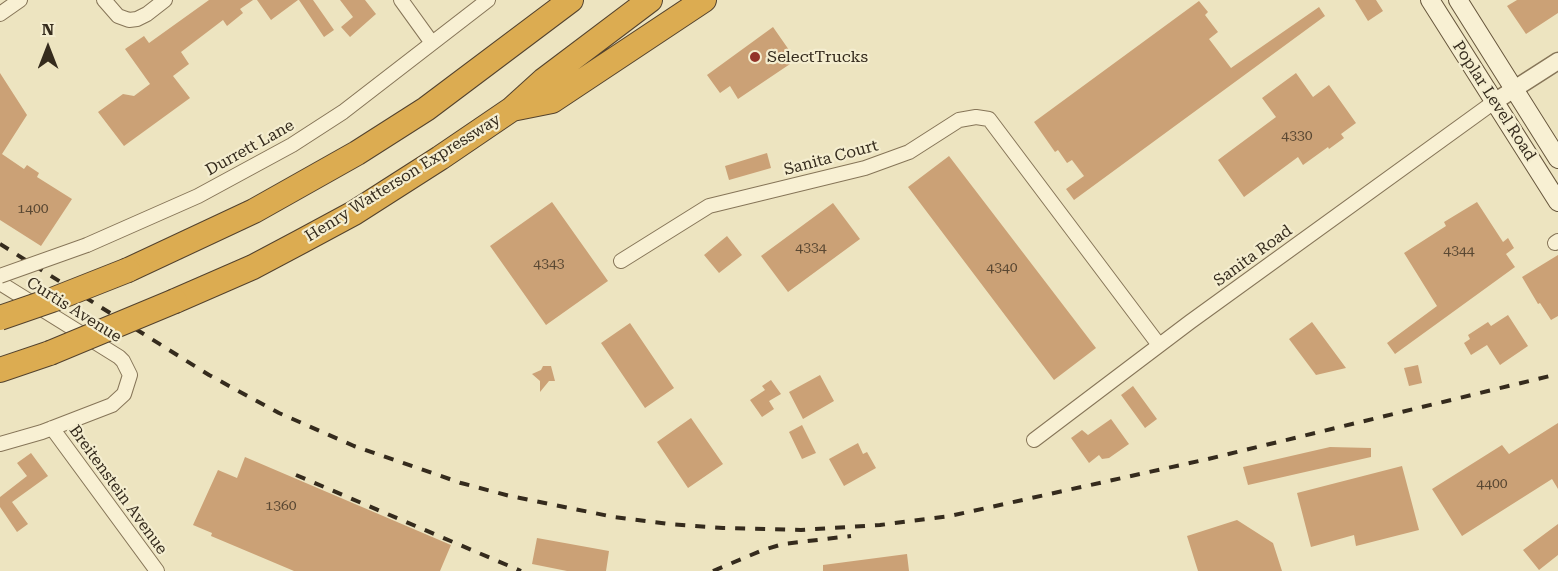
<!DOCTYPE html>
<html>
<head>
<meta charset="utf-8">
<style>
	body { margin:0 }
	#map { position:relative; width:1558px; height:571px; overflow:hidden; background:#ede4c0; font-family:"Roboto Serif",serif }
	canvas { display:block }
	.north { position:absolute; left:18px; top:18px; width:60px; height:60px; -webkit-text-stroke:4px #f4edcf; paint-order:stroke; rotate:0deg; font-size:16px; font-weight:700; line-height:24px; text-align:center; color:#352b1d }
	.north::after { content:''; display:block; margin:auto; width:21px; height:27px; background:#352b1d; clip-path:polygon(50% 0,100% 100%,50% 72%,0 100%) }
</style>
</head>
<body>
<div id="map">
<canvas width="1558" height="571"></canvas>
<div class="north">N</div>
</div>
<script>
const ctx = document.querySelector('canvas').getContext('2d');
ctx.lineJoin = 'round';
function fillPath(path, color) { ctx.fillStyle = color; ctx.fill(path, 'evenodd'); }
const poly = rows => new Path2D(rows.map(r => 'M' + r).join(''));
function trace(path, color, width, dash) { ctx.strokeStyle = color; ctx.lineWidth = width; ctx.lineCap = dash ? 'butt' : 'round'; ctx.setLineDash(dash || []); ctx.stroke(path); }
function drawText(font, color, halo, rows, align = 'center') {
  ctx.font = font + ' "Roboto Serif",serif'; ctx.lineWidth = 4.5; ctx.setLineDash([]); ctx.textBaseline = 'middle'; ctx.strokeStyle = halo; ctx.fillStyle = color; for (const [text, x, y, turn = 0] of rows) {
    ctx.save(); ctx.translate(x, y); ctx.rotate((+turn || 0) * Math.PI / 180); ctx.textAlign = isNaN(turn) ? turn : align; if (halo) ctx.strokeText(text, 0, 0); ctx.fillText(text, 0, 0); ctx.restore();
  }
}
fillPath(poly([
	[209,0,253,0,240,9,243,13,227,26,223,20,181,52,189,64,173,76,190,98,124,146,98,112,123,94,134,96,150,84,125,49,144,36,149,43],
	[257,0,298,0,271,20],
	[299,0,313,0,334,30,324,37],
	[340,0,365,0,376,14,350,37,341,27,353,17],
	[1355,0,1376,0,1383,11,1368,21],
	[1517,0,1558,0,1558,13,1526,34,1507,6],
	[1199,1,1208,12,1205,15,1218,32,1209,39,1231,68,1319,7,1325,16,1074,200,1066,189,1084,176,1072,160,1067,163,1058,150,1055,152,1034,122],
	[773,27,796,60,738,99,730,86,720,93,707,75],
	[0,73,27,115,2,154,24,169,27,165,39,173,37,177,72,199,41,246,0,220],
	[1296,73,1313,97,1329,85,1356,123,1341,134,1344,138,1329,149,1328,147,1303,165,1298,157,1244,197,1218,160,1276,117,1262,98],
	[767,153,771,168,729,180,725,166],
	[949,156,1096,348,1054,380,908,187],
	[552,202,608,281,546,325,490,246],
	[1477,202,1503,242,1508,238,1514,248,1506,254,1515,267,1395,354,1387,343,1437,306,1404,253,1446,226,1444,222],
	[833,203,860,239,788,292,761,256],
	[727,236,742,255,719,273,704,255],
	[1558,255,1558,316,1551,320,1540,303,1538,304,1522,277],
	[1508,315,1528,346,1500,365,1487,345,1471,355,1464,343,1470,339,1468,335,1488,322,1491,326],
	[1312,322,1346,368,1316,375,1289,339],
	[630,323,674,388,645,408,601,343],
	[1418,365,1422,383,1409,386,1404,368],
	[543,366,551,366,555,381,549,381,540,392,540,381,532,374,541,370],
	[820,375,834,401,803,419,789,392],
	[771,380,781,394,769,401,774,409,762,417,750,400,765,390,762,386],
	[1133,386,1157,419,1145,428,1121,395],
	[691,418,723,464,688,488,657,442],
	[1111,419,1129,444,1109,458,1102,459,1099,455,1089,463,1071,438,1082,430,1088,435],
	[1558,423,1558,489,1552,479,1462,536,1432,489,1502,445,1509,454],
	[802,425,816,453,802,459,789,432],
	[858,443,863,454,867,452,876,468,844,486,829,459],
	[1330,447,1371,448,1371,457,1248,485,1243,467],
	[31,453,48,476,12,502,28,524,17,532,0,507,0,497,27,476,17,463],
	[245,457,451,545,440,571,294,571,211,536,212,533,193,525,218,470,237,478],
	[1402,466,1419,530,1356,546,1354,535,1311,547,1297,493],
	[1237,520,1273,543,1282,571,1198,571,1187,536],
	[1558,524,1558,555,1539,570,1523,550],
	[537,538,609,551,606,571,567,571,532,564],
	[907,554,909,571,823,571,823,565]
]), '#cba176');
const minor = poly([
	[104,0,118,16,129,20,137,19,147,14,165,0],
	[401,0,432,43],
	[0,14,20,0],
	[1555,243,1558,241],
	[87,245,198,196,292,145,343,112,488,0],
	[621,261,709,206,865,168,909,152,959,120,976,117,989,119,1159,345],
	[0,283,119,357,123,361,130,375,124,394,112,405,42,432,0,444],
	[52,428,157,571],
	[1034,440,1190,322,1494,102]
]);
const tertiary = poly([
	[1494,102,1558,61]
]);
const secondary = poly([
	[1430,0,1558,202],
	[1458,0,1558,159]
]);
const motorway = poly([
	[512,109,552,101,704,0],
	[128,270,254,211,357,153,426,109,571,0],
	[175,301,253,267,302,241,354,213,440,158,512,109,544,80,650,0],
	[0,370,50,353]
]);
trace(minor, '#867558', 16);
trace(tertiary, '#867558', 19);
trace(secondary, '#67563c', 20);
trace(motorway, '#53422d', 26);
trace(minor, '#f8f0d3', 14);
trace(tertiary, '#f8f0d3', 16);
trace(secondary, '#f8f0d3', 18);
trace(motorway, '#dcac51', 24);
trace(poly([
	[0,244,209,375,279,413,354,446,461,483,510,496,614,517,669,524,723,528,801,530,880,525,950,516,1208,459,1558,374],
	[296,475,521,571],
	[713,571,763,550,783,544,851,536]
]), '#352b1d', 4, [10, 10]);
const minorBridge = poly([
	[0,276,87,245]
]);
const motorwayBridge = poly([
	[0,318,52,300,128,270],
	[50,353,175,301]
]);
trace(minorBridge, '#867558', 16, []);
trace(motorwayBridge, '#53422d', 26, []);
trace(minorBridge, '#f8f0d3', 14);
trace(motorwayBridge, '#dcac51', 24);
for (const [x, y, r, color] of [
	[755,57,6,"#933329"]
]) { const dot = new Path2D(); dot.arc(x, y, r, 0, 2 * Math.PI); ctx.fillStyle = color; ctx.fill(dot); trace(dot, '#f4edcf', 2); }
drawText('14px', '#5a4833', null, [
	["4330",1297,136],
	["1400",33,209],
	["4334",811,248],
	["4344",1459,251],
	["4343",549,264],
	["4340",1002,268],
	["4400",1492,484],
	["1360",281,506]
]);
drawText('16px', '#352b1d', '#f4edcf', [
	["SelectTrucks",767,57]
], 'left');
drawText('16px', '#352b1d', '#f4edcf', [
	["Poplar Level Road",1494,101,57],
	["Durrett Lane",250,148,-29],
	["Sanita Court",831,158,-15],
	["Henry Watterson Expressway",403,178,-32],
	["Sanita Road",1253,256,-36],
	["Curtis Avenue",74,310,32],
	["Breitenstein Avenue",118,490,54]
]);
</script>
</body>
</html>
